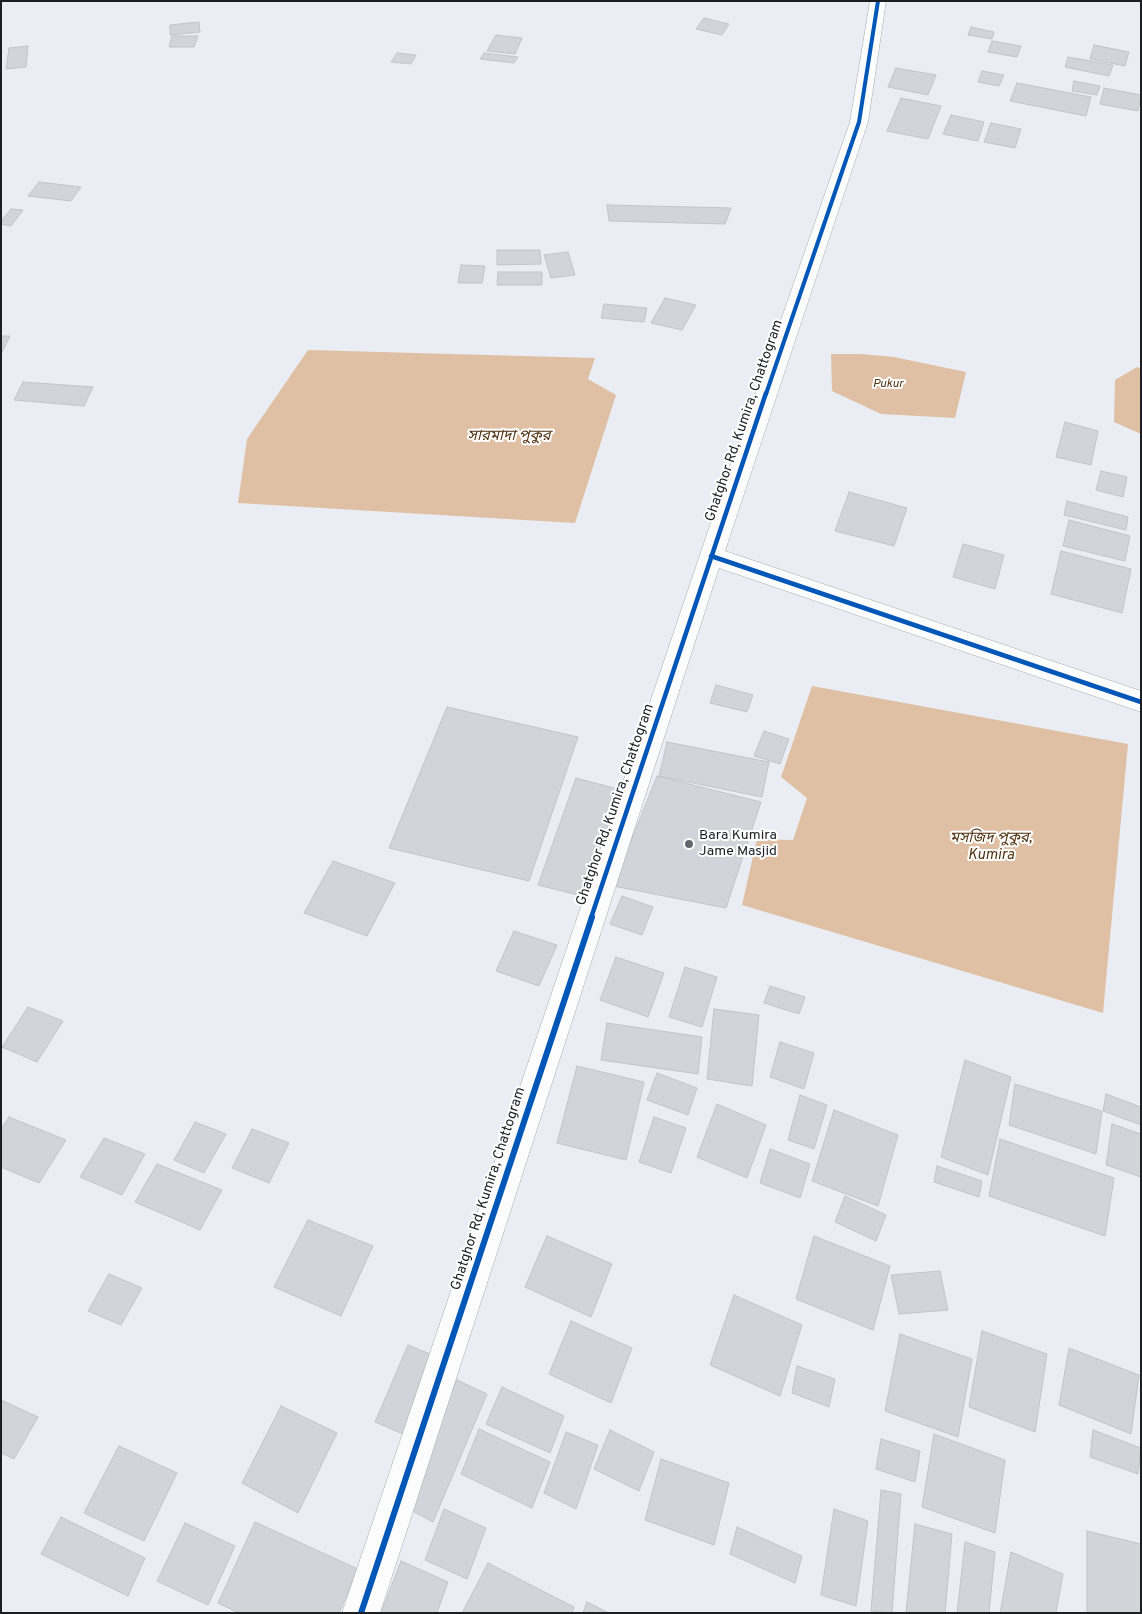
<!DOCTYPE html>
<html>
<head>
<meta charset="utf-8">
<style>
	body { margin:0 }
	#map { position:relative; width:1142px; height:1614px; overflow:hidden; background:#eaedf3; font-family:Overpass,sans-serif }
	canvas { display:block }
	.frame { position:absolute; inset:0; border:2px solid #1c1e22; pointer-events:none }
</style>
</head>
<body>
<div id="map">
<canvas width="1142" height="1614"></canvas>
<div class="frame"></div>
</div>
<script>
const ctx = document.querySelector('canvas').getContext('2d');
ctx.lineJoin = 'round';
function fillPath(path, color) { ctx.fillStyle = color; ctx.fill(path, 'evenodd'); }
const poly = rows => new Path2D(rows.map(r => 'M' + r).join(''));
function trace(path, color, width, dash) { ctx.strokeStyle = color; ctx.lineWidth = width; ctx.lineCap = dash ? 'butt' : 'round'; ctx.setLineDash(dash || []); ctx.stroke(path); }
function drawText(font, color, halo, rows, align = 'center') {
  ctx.font = font + ' Overpass,"Noto Sans Bengali",sans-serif'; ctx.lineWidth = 4; ctx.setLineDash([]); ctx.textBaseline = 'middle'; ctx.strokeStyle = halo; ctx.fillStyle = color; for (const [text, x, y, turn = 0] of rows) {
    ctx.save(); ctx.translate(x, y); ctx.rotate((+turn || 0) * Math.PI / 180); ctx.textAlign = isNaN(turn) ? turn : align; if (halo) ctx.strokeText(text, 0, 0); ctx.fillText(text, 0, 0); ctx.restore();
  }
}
fillPath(poly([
	[308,350,595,358,588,379,616,395,575,523,238,503,247,439],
	[831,354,860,354,894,357,966,372,955,418,881,414,832,391],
	[1137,367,1141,369,1141,434,1114,422,1115,380],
	[812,686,1128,744,1103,1013,742,905,757,839,793,840,807,798,781,777]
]), '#dfc0a5');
const building = poly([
	[704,18,729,24,722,35,696,29,704,18],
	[199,22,200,32,170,35,170,25,199,22],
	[971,27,994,32,992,39,968,35,971,27],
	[496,35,522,38,515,54,487,51,496,35],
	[172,36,198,36,194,47,169,47,172,36],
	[992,41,1021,46,1017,57,988,52,992,41],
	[1094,45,1129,52,1125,66,1090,59,1094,45],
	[28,46,26,67,6,69,9,48,28,46],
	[397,53,416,55,411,64,391,62,397,53],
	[484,53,518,57,514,63,480,59,484,53],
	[1068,57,1113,65,1109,76,1065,67,1068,57],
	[896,68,936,75,928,95,888,87,896,68],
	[982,71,1004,75,999,86,978,82,982,71],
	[1074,81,1100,86,1097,95,1072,91,1074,81],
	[1017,83,1091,97,1086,116,1010,101,1017,83],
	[1104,88,1141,95,1138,111,1100,104,1104,88],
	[901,98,941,106,928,139,887,131,901,98],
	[951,115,984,122,978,141,943,134,951,115],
	[991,123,1021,129,1015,148,984,142,991,123],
	[39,182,81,187,71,201,28,196,39,182],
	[607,205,731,208,725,224,609,221,607,205],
	[11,209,23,210,11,226,1,224,1,221,11,209],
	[497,250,540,250,541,264,497,265,497,250],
	[568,252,575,275,551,278,544,255,568,252],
	[461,265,485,266,482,283,458,283,461,265],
	[498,272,542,272,542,285,497,285,498,272],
	[665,298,696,305,682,330,651,323,665,298],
	[604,304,647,308,644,322,601,318,604,304],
	[1,336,10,336,1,354,1,336],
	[23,382,93,387,84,406,14,400,23,382],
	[1065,422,1098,431,1091,465,1056,457,1065,422],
	[1101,471,1127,477,1123,497,1096,490,1101,471],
	[849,492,907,508,894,546,835,531,849,492],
	[1067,501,1128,517,1126,530,1064,515,1067,501],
	[1069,520,1130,536,1125,561,1063,546,1069,520],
	[963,544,1004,555,995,589,953,577,963,544],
	[1061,551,1131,569,1122,613,1051,594,1061,551],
	[716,685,753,695,747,712,710,703,716,685],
	[447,707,578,737,529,881,389,848,447,707],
	[764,731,789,739,780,764,754,756,764,731],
	[667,742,769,762,762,797,659,776,667,742],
	[657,776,761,802,726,908,613,886,657,776],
	[576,778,625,791,590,898,538,885,576,778],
	[333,861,395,883,367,936,304,913,333,861],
	[622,896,653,907,642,935,610,924,622,896],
	[514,931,557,945,539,986,496,971,514,931],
	[616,957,664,973,648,1017,600,1000,616,957],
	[685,967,717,977,702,1027,669,1017,685,967],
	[770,986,805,997,799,1014,764,1003,770,986],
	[28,1007,63,1021,37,1062,2,1047,28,1007],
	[714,1009,759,1015,752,1086,707,1079,714,1009],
	[607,1023,702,1037,698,1074,601,1060,607,1023],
	[780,1042,814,1053,804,1089,770,1077,780,1042],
	[965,1060,1011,1077,988,1175,941,1157,965,1060],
	[577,1066,644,1082,626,1160,557,1143,577,1066],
	[657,1073,697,1088,688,1115,647,1100,657,1073],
	[1015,1084,1102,1111,1096,1154,1009,1125,1015,1084],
	[1106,1094,1141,1107,1141,1125,1103,1111,1106,1094],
	[800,1095,827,1105,814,1149,788,1140,800,1095],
	[717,1104,766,1125,747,1178,697,1157,717,1104],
	[834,1110,898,1135,878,1206,812,1181,834,1110],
	[9,1117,66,1140,39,1183,1,1167,1,1129,9,1117],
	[654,1117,686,1128,671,1173,639,1162,654,1117],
	[195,1122,226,1134,204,1173,174,1160,195,1122],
	[1112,1124,1141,1134,1141,1177,1106,1165,1112,1124],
	[252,1129,289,1143,269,1183,232,1168,252,1129],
	[104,1138,145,1154,122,1195,80,1177,104,1138],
	[1000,1139,1114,1178,1105,1236,989,1196,1000,1139],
	[770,1149,810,1164,800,1198,760,1183,770,1149],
	[157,1164,222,1190,200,1230,135,1202,157,1164],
	[937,1166,982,1181,979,1197,934,1182,937,1166],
	[845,1196,886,1215,876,1241,835,1222,845,1196],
	[308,1220,373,1246,341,1316,274,1287,308,1220],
	[547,1236,612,1264,591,1317,525,1287,547,1236],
	[814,1236,890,1266,873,1330,796,1299,814,1236],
	[940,1271,948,1310,899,1314,891,1275,940,1271],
	[109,1274,142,1288,121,1325,88,1311,109,1274],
	[734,1295,802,1325,780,1396,710,1365,734,1295],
	[571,1321,632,1348,611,1403,549,1374,571,1321],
	[982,1331,1047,1354,1035,1432,969,1407,982,1331],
	[900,1334,972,1359,958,1437,885,1411,900,1334],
	[408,1345,435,1356,403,1434,375,1422,408,1345],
	[1069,1348,1139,1375,1131,1434,1059,1405,1069,1348],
	[797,1366,835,1379,829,1407,792,1393,797,1366],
	[457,1380,487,1394,433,1522,403,1506,457,1380],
	[502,1387,564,1416,550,1453,486,1424,502,1387],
	[1,1400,38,1417,14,1459,1,1453,1,1400],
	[281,1406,337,1433,298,1513,242,1483,281,1406],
	[479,1429,550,1462,532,1508,461,1474,479,1429],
	[610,1430,654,1452,639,1491,594,1469,610,1430],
	[1093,1430,1141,1448,1138,1474,1090,1457,1093,1430],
	[566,1432,598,1445,576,1509,544,1493,566,1432],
	[934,1434,1005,1460,995,1533,922,1507,934,1434],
	[881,1439,920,1451,915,1482,876,1469,881,1439],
	[119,1446,177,1473,144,1541,84,1513,119,1446],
	[661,1459,729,1483,714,1545,645,1520,661,1459],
	[881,1490,901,1494,892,1613,871,1611,881,1490],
	[444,1509,486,1528,467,1579,425,1560,444,1509],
	[834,1509,868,1521,856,1606,821,1595,834,1509],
	[61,1517,145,1558,128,1596,41,1554,61,1517],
	[255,1522,358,1569,339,1613,239,1613,218,1603,255,1522],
	[185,1523,235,1546,208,1605,157,1581,185,1523],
	[915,1524,952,1534,945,1613,906,1613,915,1524],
	[737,1527,802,1556,795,1583,730,1554,737,1527],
	[1087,1531,1141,1544,1141,1613,1087,1613,1087,1531],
	[965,1542,995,1552,989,1613,957,1613,965,1542],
	[1011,1552,1063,1574,1056,1613,1000,1613,1011,1552],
	[401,1561,448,1582,437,1613,381,1613,401,1561],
	[488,1563,574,1607,572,1613,462,1613,488,1563],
	[587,1602,609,1613,583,1613,587,1602]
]);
fillPath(building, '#d1d4d8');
trace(building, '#c2c4c9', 1);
const minor = poly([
	[870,1,886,1,868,122,725,551,1141,691,1141,712,719,568,380,1613,342,1613,727,475,850,122,870,1]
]);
trace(minor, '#a5a8ac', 1);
fillPath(minor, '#fcfcfd');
trace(poly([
	[766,394,859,122,878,1]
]), '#0057b8', 4);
trace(poly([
	[711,556,1141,702],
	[591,918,766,393]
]), '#0057b8', 4.5);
trace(poly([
	[361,1613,592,917]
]), '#0057b8', 6);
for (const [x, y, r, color] of [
	[689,844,5,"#64666b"]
]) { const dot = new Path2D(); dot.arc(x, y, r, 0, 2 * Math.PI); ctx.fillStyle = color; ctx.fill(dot); trace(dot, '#fff', 2); }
drawText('italic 12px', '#513211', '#fff', [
	["Pukur",888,385]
]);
drawText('14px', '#1c1e22', '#fff', [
	["Ghatghor Rd, Kumira, Chattogram",745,421,-71],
	["Ghatghor Rd, Kumira, Chattogram",616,805,-71],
	["Ghatghor Rd, Kumira, Chattogram",489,1189,-72]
]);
drawText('14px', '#1c1e22', '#fff', [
	["Bara Kumira",699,836],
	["Jame Masjid",699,852]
], 'left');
drawText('italic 15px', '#513211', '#fff', [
	["সারমাদা পুকুর",509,437],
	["মসজিদ পুকুর,",991,839],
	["Kumira",991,856]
]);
</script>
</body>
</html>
